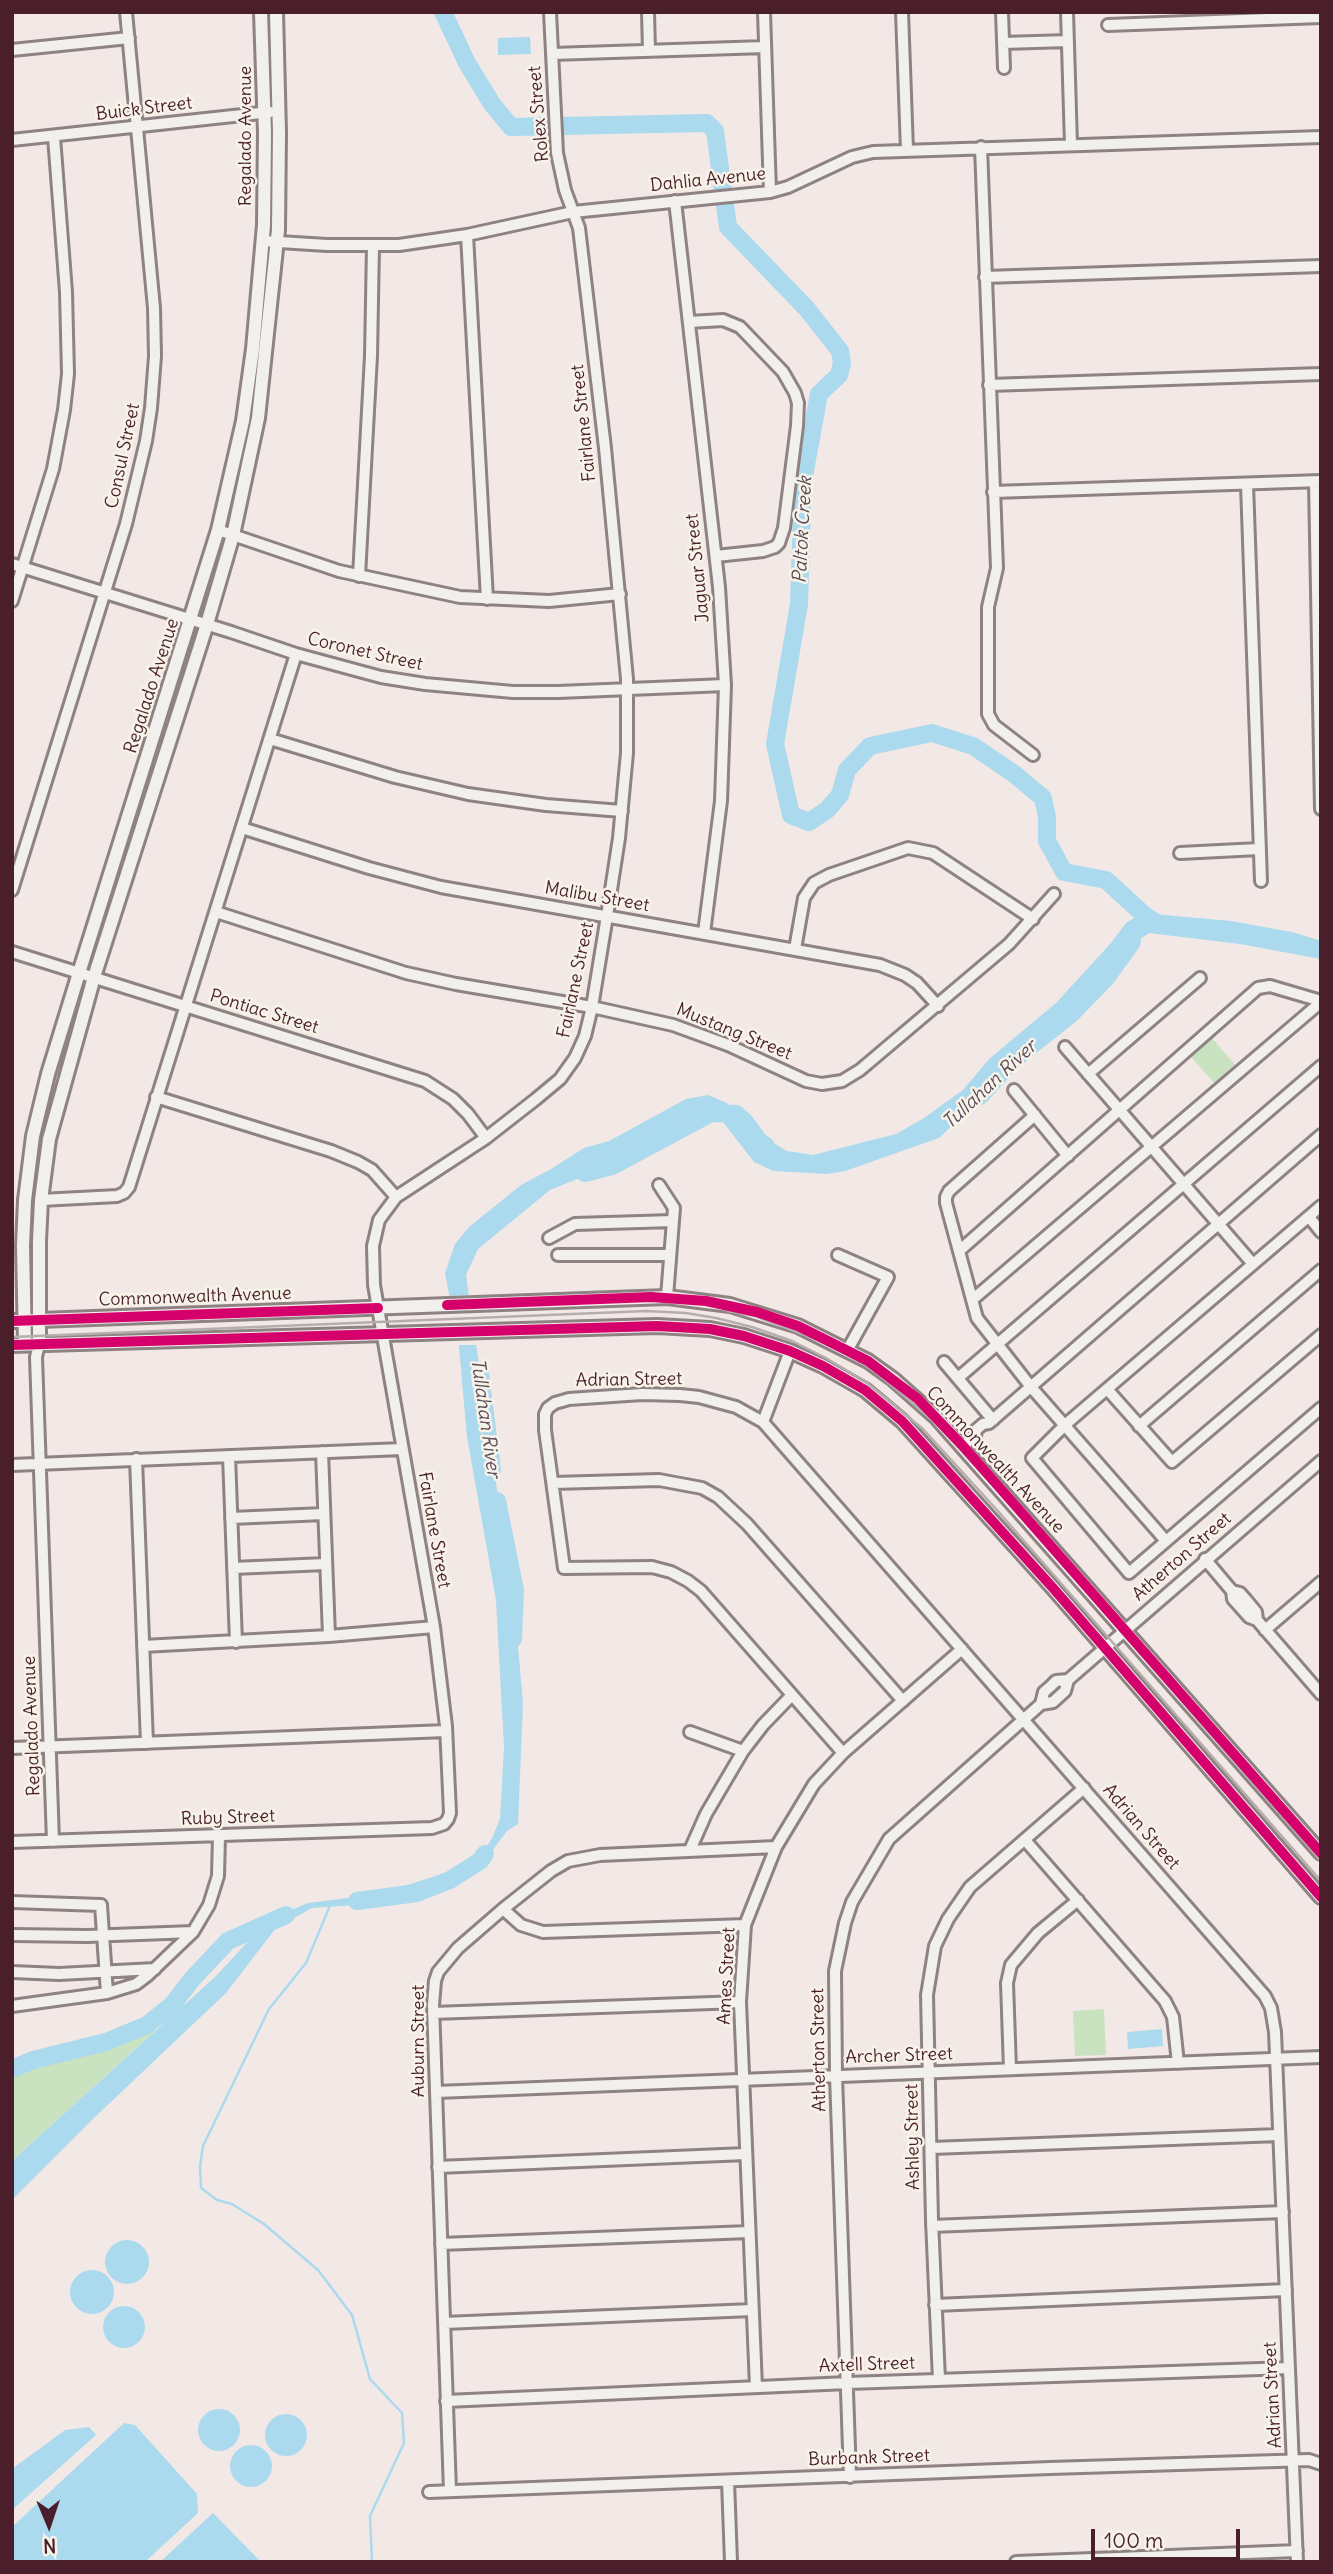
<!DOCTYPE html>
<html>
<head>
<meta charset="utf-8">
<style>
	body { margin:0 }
	#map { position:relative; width:1333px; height:2574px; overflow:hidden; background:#f2e9e7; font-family:Delius,sans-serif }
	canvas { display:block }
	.frame { position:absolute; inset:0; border:14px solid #4a1f2b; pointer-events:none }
	.north { position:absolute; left:14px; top:2490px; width:70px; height:70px; -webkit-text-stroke:5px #f7f3e8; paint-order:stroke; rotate:178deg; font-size:19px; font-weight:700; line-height:28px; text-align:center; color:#4a1f2b }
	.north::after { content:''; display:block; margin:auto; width:24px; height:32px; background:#4a1f2b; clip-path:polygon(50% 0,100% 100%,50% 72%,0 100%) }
	.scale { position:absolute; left:1091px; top:2529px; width:149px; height:32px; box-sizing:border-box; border:4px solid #4a1f2b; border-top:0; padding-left:9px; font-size:21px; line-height:24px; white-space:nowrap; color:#4a1f2b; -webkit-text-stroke:5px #f7f3e8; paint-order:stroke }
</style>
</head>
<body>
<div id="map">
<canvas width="1333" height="2574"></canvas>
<div class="frame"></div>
<div class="north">N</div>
<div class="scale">100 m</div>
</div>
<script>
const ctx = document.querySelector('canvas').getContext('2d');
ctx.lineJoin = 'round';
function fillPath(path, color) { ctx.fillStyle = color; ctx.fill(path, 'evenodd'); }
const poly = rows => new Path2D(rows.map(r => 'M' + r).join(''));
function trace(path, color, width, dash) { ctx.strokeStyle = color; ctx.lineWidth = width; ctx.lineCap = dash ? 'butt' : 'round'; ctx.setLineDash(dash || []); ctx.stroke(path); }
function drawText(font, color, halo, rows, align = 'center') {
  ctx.font = font + ' Delius,sans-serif'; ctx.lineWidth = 5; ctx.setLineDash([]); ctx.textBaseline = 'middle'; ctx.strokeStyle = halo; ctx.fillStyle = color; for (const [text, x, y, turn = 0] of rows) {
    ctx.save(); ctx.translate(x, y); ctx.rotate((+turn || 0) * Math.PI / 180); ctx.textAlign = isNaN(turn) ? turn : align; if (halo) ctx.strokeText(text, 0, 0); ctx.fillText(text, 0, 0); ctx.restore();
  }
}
fillPath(poly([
	[1212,1038,1236,1066,1215,1084,1191,1057],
	[1104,2009,1106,2055,1075,2056,1073,2011],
	[128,2025,155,2031,12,2161,12,2065]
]), '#c9e3c1');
fillPath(poly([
	[530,37,531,54,498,55,498,38],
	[1142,913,1231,921,1292,932,1321,941,1321,959,1240,944,1149,933,1130,946,1067,1018,1034,1040,1012,1059,973,1106,939,1138,845,1171,827,1174,773,1171,754,1162,723,1122,703,1117,651,1142,614,1164,550,1190,478,1249,466,1275,507,1559,507,1571,513,1590,523,1703,518,1824,507,1831,483,1863,356,1905,312,1908,276,1928,226,1993,95,2117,12,2200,12,2161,216,1976,268,1920,308,1903,355,1897,367,1898,445,1873,480,1858,492,1838,500,1819,504,1747,496,1600,467,1437,459,1347,445,1273,455,1244,469,1227,521,1185,551,1169,584,1148,609,1141,686,1099,708,1095,727,1103,750,1129,787,1151,813,1155,896,1134,924,1118,963,1090,989,1059,1056,1003,1111,943,1126,923],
	[1162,2029,1163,2046,1128,2049,1127,2032],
	'105 2262a22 22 0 1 1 44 0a22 22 0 1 1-44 0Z',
	'70 2292a22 22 0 1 1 44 0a22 22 0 1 1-44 0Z',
	'103 2327a21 21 0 1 1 42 0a21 21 0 1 1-42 0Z',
	'198 2430a21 21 0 1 1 42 0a21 21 0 1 1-42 0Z',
	'265 2435a21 21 0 1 1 42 0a21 21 0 1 1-42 0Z',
	[124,2423,135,2425,197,2494,198,2513,145,2562,12,2562,12,2527],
	[89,2427,96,2435,12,2510,12,2469,65,2430],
	'230 2466a21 21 0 1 1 42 0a21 21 0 1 1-42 0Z',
	[213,2513,261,2562,160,2562]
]), '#abd9ed');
fillPath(poly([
	[472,1295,480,1345,455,1345,447,1296]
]), '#f2e9e7');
trace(poly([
	[329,1908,306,1963,269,2009,203,2146,200,2166,201,2188,217,2200,232,2204,264,2224,318,2270,352,2315,370,2379,402,2413,404,2443,370,2516,372,2562]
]), '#abd9ed', 2.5);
trace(poly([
	[443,12,467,63,492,104,511,127,707,123,715,131,728,227,807,309,840,351,842,363,839,375,819,394,803,481,799,604,775,744,791,815,809,822,827,810,840,795,847,770,870,746,932,733,973,746,1013,773,1043,798,1047,817,1047,841,1064,872,1106,880,1142,913,1159,925],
	[980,1096,1012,1061,1071,1014,1106,978,1132,942],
	[585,1173,612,1166,711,1113,736,1114,745,1122,759,1141,766,1146],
	[480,1373,492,1470],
	[497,1501,515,1590,513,1639],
	[357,1901,417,1893,450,1880,480,1861,485,1854],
	[12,2069,33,2060,106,2042,147,2025,172,2005,193,1978,228,1941,286,1915]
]), '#abd9ed', 18);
const minor = poly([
	[648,12,649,51],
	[764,12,770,192],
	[902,12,907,150],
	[1002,12,1004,68],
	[1067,12,1071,145],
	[1108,25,1321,17],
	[1003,43,1068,41],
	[12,50,129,38],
	[552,54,765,47],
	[12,140,270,112],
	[981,147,997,568,988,607,988,714,994,725,1033,755],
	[675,201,719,587,725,685,721,801,704,933],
	[467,235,487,599],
	[263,241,327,245,399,245,467,235,573,212,770,192,788,187,852,157,873,152,1321,137],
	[985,277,1321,266],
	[689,322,723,320,740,327,783,372,795,393,798,403,797,426,784,528,779,543,775,547,763,551,716,556],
	[989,385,1321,374],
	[1315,482,1321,809],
	[1247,484,1261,881],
	[993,492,1321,481],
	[218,530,339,571,460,597,549,601,620,594],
	[12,564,231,632,296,654,381,677,425,684,513,692,558,692,725,685],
	[359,576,371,356,373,246],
	[12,601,53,469,64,410,68,374,66,292,54,137],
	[270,739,395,777,468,794,546,805,622,811],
	[242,828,369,868,441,887,880,965,905,975,917,983,938,1006],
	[1180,853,1259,849],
	[12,890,126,524,146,441,151,408,155,356,154,308,126,12],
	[216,912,406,973,456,984,592,1007,673,1025,728,1045,806,1081,822,1084,842,1081,860,1070,1009,944,1054,894],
	[795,949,804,898,814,883,829,875,908,848,933,853,1033,919],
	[12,952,425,1081,453,1099,468,1114,486,1138],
	[1065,1047,1253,1264],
	[1088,1074,1200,978],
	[1014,1090,1068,1156],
	[156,1097,331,1151,358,1162,372,1170,396,1197],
	[1035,1115,949,1191,946,1197,946,1203,977,1318,1031,1387,1166,1541],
	[659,1185,674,1208,667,1297],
	[41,1200,117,1196,124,1193,129,1187,296,654],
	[1321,1206,1066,1424,1032,1458,1129,1573,1321,1408],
	[1309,1217,1321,1232],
	[549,1238,575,1224,673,1221],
	[959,1251,1258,988,1270,986,1321,1001],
	[558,1255,670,1255],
	[838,1255,888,1277,848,1349],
	[972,1300,1321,1002],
	[39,1344,36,1357,53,1841],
	[944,1362,993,1420],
	[958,1378,1321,1066],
	[1107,1389,1172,1462,1321,1335],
	[763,1422,790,1351],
	[1139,1426,1321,1270],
	[963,1446,975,1436,976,1430,983,1424,989,1423,1321,1135],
	[322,1452,329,1636],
	[229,1456,236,1642],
	[136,1459,147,1743],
	[12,1465,402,1449],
	[553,1483,659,1480,702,1488,718,1497,747,1524,903,1701],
	[231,1518,324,1514],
	[1205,1559,1232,1591,1240,1593,1247,1601,1256,1612,1257,1620],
	[233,1568,326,1564],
	[1232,1591,1233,1599,1249,1617,1257,1620,1321,1694],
	[1265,1630,1321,1582],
	[143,1646,329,1636,434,1627],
	[1041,1704,1044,1692,1051,1686,1056,1681,1068,1680,1321,1461],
	[690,1732,743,1751],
	[12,1748,446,1731],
	[843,1753,701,1591,688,1581,671,1572,652,1567,564,1568,545,1430,545,1414,548,1408,555,1403,569,1399,642,1394,680,1395,699,1397,736,1407,763,1422,1265,1996,1271,2008,1275,2032,1297,2562],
	[1025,1840,1165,2001,1173,2017,1178,2063],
	[12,1842,432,1828,444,1824,448,1819,450,1813,446,1726,434,1627,374,1285,373,1246,379,1220,396,1197,486,1138,536,1099,560,1079,575,1058,585,1036,592,1007,607,916,619,838,627,753,627,679,605,448,579,228,565,190,557,153,550,12],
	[690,1850,706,1814,743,1751,763,1725,792,1695],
	[12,1902,101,1905,107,1993],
	[503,1909,521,1925,543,1932,745,1925],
	[12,1935,87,1936,193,1932],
	[12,1972,59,1974,155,1969],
	[12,2006,107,1993,136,1984,148,1975,193,1932,209,1905,218,1876,219,1836],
	[433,2013,740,2002],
	[1010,2069,1007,1983,1011,1965,1038,1933,1078,1900],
	[436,2092,1321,2057],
	[931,2148,1279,2135],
	[438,2167,746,2154],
	[932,2226,1283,2212],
	[441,2244,749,2232],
	[935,2305,1286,2290],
	[444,2323,752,2310],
	[939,2380,932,2220,927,1995,935,1946,948,1919,970,1887,1084,1788],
	[756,2387,740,2002,745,1925,776,1847,814,1784,843,1753,962,1649],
	[446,2401,848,2383,1289,2368],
	[850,2477,836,2076,835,1971,845,1923,852,1902,889,1839,1041,1704,1053,1702,1065,1691,1068,1680],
	[728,2481,731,2562],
	[450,2491,433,2005,435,1981,438,1972,458,1948,503,1909,551,1871,568,1861,600,1855,776,1847],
	[429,2492,1050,2468,1309,2460,1321,2464],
	[1016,2562,1297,2551]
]);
const major = poly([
	[12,1321,667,1297,730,1305,798,1326,868,1361,893,1379,936,1417,1321,1853],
	[25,1344,23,1246,25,1200,33,1136,48,1074,79,973,218,530,243,421,253,349,264,225,265,133,261,12],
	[39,1344,39,1241,41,1200,49,1139,94,977,207,624,233,535,258,418,278,230,279,133,276,12],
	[12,1345,657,1326,710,1329,744,1336,790,1351,823,1366,865,1390,902,1421,1053,1588,1321,1897]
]);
trace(minor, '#8e8283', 16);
trace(major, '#8e8283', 18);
trace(minor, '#f2f0ec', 10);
trace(major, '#f2f0ec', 12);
trace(poly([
	[728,1311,755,1316,831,1345,873,1370,933,1420,1008,1502,1321,1861],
	[12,1337,646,1311,686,1313,716,1318,752,1327,792,1341,824,1357,866,1382,923,1429,997,1510,1321,1881]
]), '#b6aead', 2.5);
trace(poly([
	[447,1305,651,1297,706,1301,757,1312,798,1326,868,1361,918,1399,963,1446,1321,1853],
	[12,1321,378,1308],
	[12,1345,657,1326,710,1329,744,1336,790,1351,823,1366,865,1390,902,1421,1053,1588,1321,1897]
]), '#d6006c', 10);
drawText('18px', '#4a1f2b', '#f7f3e8', [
	["Buick Street",144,109,-7],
	["Rolex Street",539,114,-95],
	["Regalado Avenue",246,136,-90],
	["Dahlia Avenue",708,180,-6],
	["Fairlane Street",584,423,-96],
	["Consul Street",123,456,-78],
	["Jaguar Street",698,568,-96],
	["Coronet Street",365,652,13],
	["Regalado Avenue",152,686,-72],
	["Malibu Street",597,897,10],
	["Fairlane Street",576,980,-78],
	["Pontiac Street",264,1012,17],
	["Mustang Street",734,1032,22],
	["Commonwealth Avenue",195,1297,-2],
	["Adrian Street",629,1380,-1],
	["Commonwealth Avenue",995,1460,47],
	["Fairlane Street",434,1530,80],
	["Atherton Street",1182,1557,-41],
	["Regalado Avenue",32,1726,-92],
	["Ruby Street",228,1818,-2],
	["Adrian Street",1141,1827,49],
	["Ames Street",727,1976,-87],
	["Auburn Street",419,2041,-90],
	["Atherton Street",819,2050,-91],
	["Archer Street",899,2056,-2],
	["Ashley Street",913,2137,-91],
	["Axtell Street",867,2365,-2],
	["Adrian Street",1273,2395,-93],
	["Burbank Street",869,2458,-2]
]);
drawText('italic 19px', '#5b4c5c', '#f7f3e8', [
	["Paltok Creek",803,530,-87],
	["Tullahan River",990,1085,-43],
	["Tullahan River",485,1418,82]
]);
</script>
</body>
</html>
